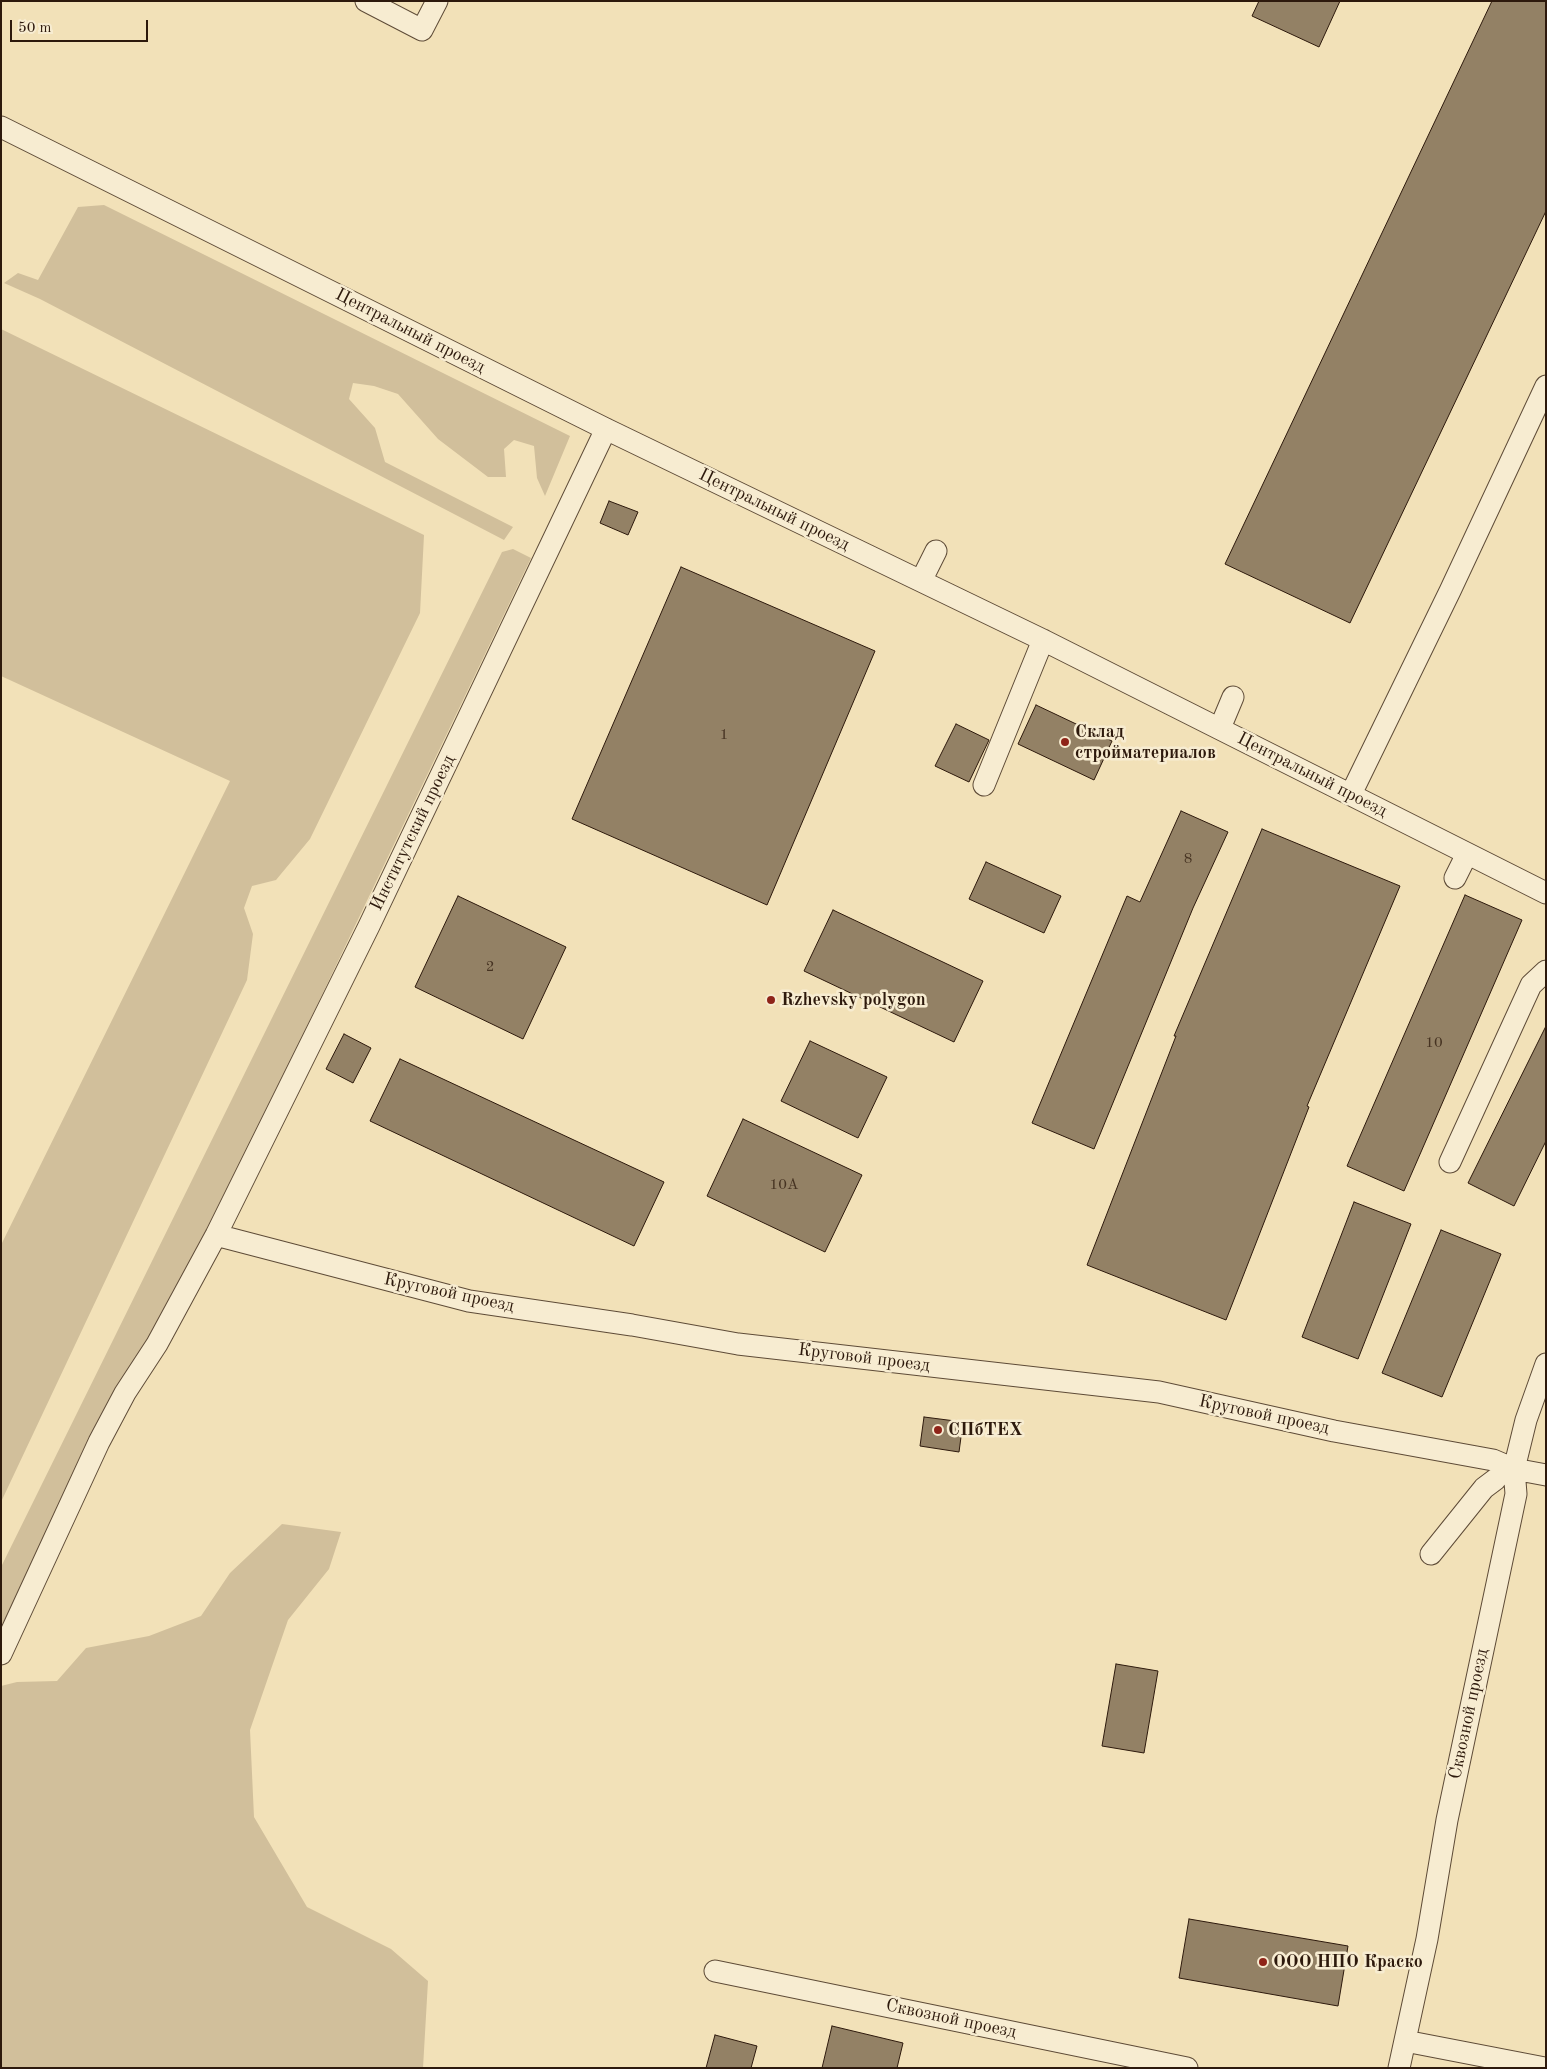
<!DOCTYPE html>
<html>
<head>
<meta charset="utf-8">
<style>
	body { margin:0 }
	#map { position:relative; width:1547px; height:2069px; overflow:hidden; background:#f2e1b8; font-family:"Old Standard TT",serif }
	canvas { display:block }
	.frame { position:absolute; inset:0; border:2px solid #2d190c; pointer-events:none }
	.scale { position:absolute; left:10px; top:20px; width:138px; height:22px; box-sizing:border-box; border:2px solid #2d190c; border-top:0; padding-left:6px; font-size:15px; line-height:18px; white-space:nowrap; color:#2d190c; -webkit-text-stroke:4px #f7ecd1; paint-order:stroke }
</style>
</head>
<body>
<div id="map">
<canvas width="1547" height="2069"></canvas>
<div class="frame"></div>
<div class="scale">50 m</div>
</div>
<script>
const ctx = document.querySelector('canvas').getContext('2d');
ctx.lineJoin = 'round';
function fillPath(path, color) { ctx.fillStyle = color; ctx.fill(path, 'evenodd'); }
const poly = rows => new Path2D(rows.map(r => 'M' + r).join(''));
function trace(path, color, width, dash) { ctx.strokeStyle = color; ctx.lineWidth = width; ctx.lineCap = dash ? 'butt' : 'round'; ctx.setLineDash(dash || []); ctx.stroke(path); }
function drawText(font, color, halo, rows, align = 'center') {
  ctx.font = font + ' "Old Standard TT",serif'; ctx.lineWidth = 5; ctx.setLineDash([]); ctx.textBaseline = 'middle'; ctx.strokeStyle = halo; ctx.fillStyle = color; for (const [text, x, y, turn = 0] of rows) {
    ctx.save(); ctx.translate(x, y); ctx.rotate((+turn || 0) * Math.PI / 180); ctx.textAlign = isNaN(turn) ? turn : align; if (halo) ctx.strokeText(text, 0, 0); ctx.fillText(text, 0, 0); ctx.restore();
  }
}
fillPath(poly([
	[104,205,570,436,545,496,537,478,534,446,514,440,504,449,506,477,488,477,438,439,398,394,374,386,353,383,349,399,375,428,385,462,513,527,504,540,40,299,4,283,18,273,38,280,78,207],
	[1,329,424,535,420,613,310,839,276,880,252,886,244,908,253,934,247,980,1,1502,1,1245,230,781,1,676],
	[513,549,531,558,207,1235,153,1335,107,1410,1,1627,1,1567,502,552],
	[282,1524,341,1532,329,1569,288,1620,250,1730,254,1817,307,1907,391,1949,428,1981,423,2068,1,2068,1,1686,17,1682,57,1681,86,1648,149,1636,201,1616,230,1573]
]), '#d1bf9b');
const building = poly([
	[1259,1,1340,1,1319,47,1252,16,1259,1],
	[1492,1,1546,1,1546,211,1350,623,1225,564,1492,1],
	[609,501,638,512,628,535,600,523,609,501],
	[681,567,875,651,767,905,572,819,681,567],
	[1036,705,1112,741,1094,780,1018,744,1036,705],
	[956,724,989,740,969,782,935,766,956,724],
	[1181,811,1228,832,1193,908,1094,1149,1032,1123,1127,896,1140,902,1181,811],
	[1262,829,1400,886,1307,1106,1309,1107,1226,1320,1087,1265,1176,1036,1174,1036,1262,829],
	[986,862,1061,896,1044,933,969,899,986,862],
	[1465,895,1522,920,1404,1191,1347,1166,1465,895],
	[458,896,566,947,523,1039,415,987,458,896],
	[833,910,983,981,954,1042,804,971,833,910],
	[1546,1026,1546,1141,1514,1206,1468,1183,1546,1026],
	[344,1034,371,1048,353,1083,326,1069,344,1034],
	[810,1041,887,1077,858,1138,781,1101,810,1041],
	[400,1059,664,1182,634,1246,370,1121,400,1059],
	[743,1119,862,1175,825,1252,707,1196,743,1119],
	[1354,1202,1411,1224,1358,1359,1302,1337,1354,1202],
	[1441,1230,1501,1254,1442,1397,1382,1373,1441,1230],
	[924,1417,963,1422,959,1452,920,1446,924,1417],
	[1116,1664,1158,1671,1144,1753,1102,1746,1116,1664],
	[1189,1919,1348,1946,1338,2006,1179,1978,1189,1919],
	[832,2026,903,2043,897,2068,822,2068,832,2026],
	[715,2035,757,2046,751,2068,706,2068,715,2035]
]);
fillPath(building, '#938165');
trace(building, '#2d190c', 1);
const minor = poly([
	[366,1,422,30,437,1],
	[1,127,606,429,1043,640,1546,893],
	[921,581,936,551],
	[1220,728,1233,697],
	[984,785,1043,640],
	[1351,794,1450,591,1546,386],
	[1455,878,1467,854],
	[1450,1162,1531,985,1546,971],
	[216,1235,469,1301,632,1325,738,1344,1159,1392,1334,1431,1493,1460,1514,1469,1546,1475],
	[1431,1554,1484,1488,1496,1479],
	[1,1654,99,1442,125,1393,157,1344,216,1235,369,926,606,429],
	[715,1971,1187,2068],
	[1405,2041,1545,2068],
	[1399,2068,1427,1939,1447,1820,1516,1494,1514,1469,1526,1420,1546,1364]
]);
trace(minor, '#5e4b37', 23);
trace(minor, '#f7ecd1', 21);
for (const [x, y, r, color] of [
	[1065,742,5,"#8f2418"],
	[771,1000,5,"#8f2418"],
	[938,1430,5,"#8f2418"],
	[1263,1962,5,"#8f2418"]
]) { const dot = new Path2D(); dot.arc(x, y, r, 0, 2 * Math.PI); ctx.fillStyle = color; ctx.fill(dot); trace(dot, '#f7ecd1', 2); }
drawText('15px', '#463322', null, [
	["1",724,735],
	["8",1188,859],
	["2",490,967],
	["10",1434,1043],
	["10А",784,1185]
]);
drawText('18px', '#2d190c', '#f7ecd1', [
	["Центральный проезд",410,331,27],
	["Центральный проезд",774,510,26],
	["Центральный проезд",1312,775,27],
	["Институтский проезд",413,833,-64],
	["Круговой проезд",449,1293,12],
	["Круговой проезд",864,1358,7],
	["Круговой проезд",1264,1415,12],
	["Сквозной проезд",1469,1714,-78],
	["Сквозной проезд",951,2019,12]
]);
drawText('bold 18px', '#2d190c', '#f7ecd1', [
	["Склад",1075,732],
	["стройматериалов",1075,753],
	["Rzhevsky polygon",781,1000],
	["СПбТЕХ",948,1430],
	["ООО НПО Краско",1273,1962]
], 'left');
</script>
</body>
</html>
